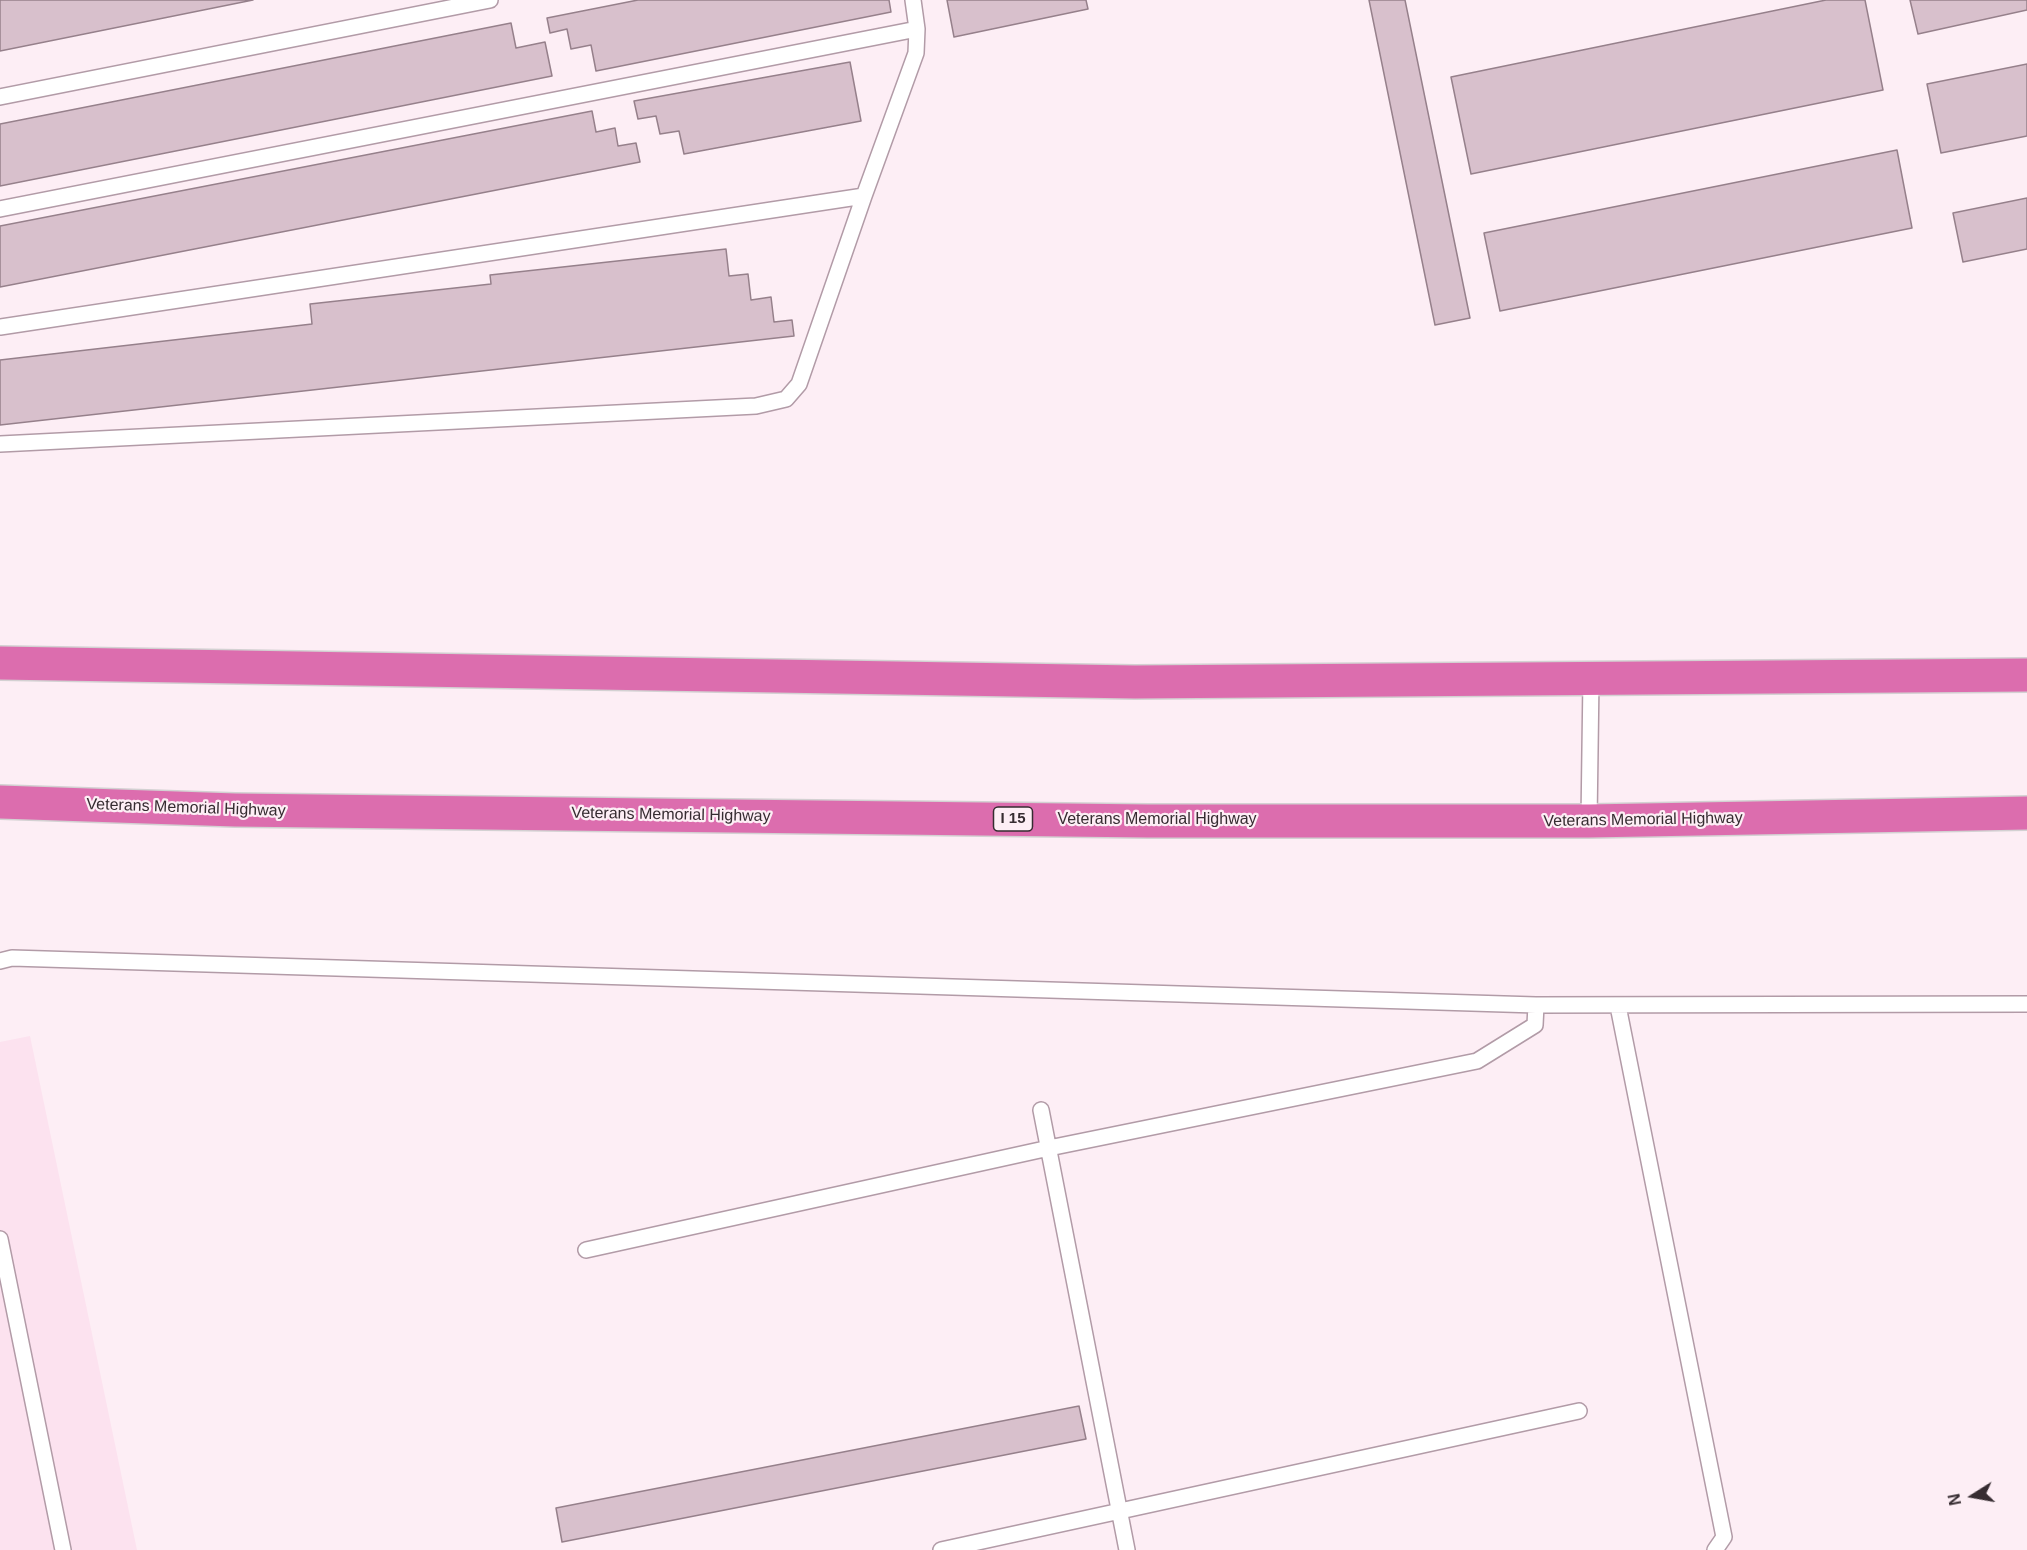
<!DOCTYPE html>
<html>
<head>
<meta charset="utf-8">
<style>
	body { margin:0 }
	#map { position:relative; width:2027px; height:1550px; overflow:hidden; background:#fdeef5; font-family:Helvetica,sans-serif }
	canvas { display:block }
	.north { position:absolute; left:1943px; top:1466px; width:60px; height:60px; -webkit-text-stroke:4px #fdeef5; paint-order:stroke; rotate:259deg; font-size:16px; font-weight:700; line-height:24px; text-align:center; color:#362c31 }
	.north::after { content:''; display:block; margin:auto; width:21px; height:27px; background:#362c31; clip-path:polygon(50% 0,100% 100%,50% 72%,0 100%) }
</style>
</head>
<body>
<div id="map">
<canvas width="2027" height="1550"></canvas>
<div class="north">N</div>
</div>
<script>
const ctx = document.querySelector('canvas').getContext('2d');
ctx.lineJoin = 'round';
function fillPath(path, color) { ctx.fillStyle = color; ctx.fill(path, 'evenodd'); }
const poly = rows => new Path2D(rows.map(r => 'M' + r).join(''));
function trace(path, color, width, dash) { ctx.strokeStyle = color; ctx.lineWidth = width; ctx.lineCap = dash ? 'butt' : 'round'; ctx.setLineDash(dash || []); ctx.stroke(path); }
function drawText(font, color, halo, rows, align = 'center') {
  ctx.font = font + ' Helvetica,sans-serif'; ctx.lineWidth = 4.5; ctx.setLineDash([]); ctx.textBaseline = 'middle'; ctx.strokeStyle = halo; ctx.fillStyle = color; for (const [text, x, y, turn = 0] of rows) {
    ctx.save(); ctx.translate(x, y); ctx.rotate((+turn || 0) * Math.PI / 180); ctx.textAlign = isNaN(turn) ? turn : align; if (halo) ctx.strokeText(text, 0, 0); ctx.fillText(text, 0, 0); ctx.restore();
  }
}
fillPath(poly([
	[30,1036,137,1550,0,1550,0,1042]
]), '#fce2ef');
const building = poly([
	[0,0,253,0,0,51,0,0],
	[638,0,889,0,891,12,596,71,591,45,571,49,567,29,550,33,547,18,638,0],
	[947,0,1086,0,1088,9,954,37,947,0],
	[1369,0,1405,0,1470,318,1435,325,1369,0],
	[1826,0,1865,0,1883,90,1471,174,1451,77,1826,0],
	[1910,0,2027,0,2027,10,1918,34,1910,0],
	[511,23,516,48,545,42,552,76,0,186,0,124,511,23],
	[850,62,861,121,684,154,679,131,660,134,656,116,638,119,634,101,850,62],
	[2027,64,2027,136,1941,153,1927,84,2027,64],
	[592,111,596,132,615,128,618,146,636,143,640,162,0,287,0,226,592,111],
	[1897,150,1912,228,1500,311,1484,233,1897,150],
	[2027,198,2027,249,1963,262,1953,213,2027,198],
	[726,249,729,276,748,274,751,300,771,297,774,322,792,320,794,336,0,425,0,360,312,324,310,304,491,284,490,275,726,249],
	[1079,1406,1086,1439,562,1542,556,1508,1079,1406]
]);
fillPath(building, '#d8c0cc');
trace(building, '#96808b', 1.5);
const lane = poly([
	[0,97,490,0],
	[0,209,917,29],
	[0,327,864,196],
	[0,444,756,406,786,399,799,384,864,196,916,53,917,29,913,0],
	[1589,821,1591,679],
	[0,961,12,958,1536,1005,2027,1004],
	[1618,1006,1724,1537,1715,1550],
	[1041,1110,1127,1550],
	[0,1239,63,1550],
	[586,1250,1049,1148,1477,1061,1535,1025,1536,1005],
	[941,1550,1579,1411]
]);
const highway = poly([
	[0,663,1135,682,2027,675],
	[0,802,235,810,1148,821,1589,821,2027,813]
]);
trace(lane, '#b29ba7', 18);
trace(highway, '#d3d1d2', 36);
trace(lane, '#fff', 15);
trace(highway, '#dc6dae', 33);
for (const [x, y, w] of [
	[1013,819,39]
]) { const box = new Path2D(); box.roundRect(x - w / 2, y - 12, w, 24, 4.5); ctx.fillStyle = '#fdeef5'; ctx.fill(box); trace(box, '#362c31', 1.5); }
drawText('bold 15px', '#362c31', null, [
	["I 15",1013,819]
]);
drawText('16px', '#362c31', '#fdeef5', [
	["Veterans Memorial Highway",186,808,2],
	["Veterans Memorial Highway",671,815,1],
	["Veterans Memorial Highway",1157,820],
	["Veterans Memorial Highway",1643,820,-1]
]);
</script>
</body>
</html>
